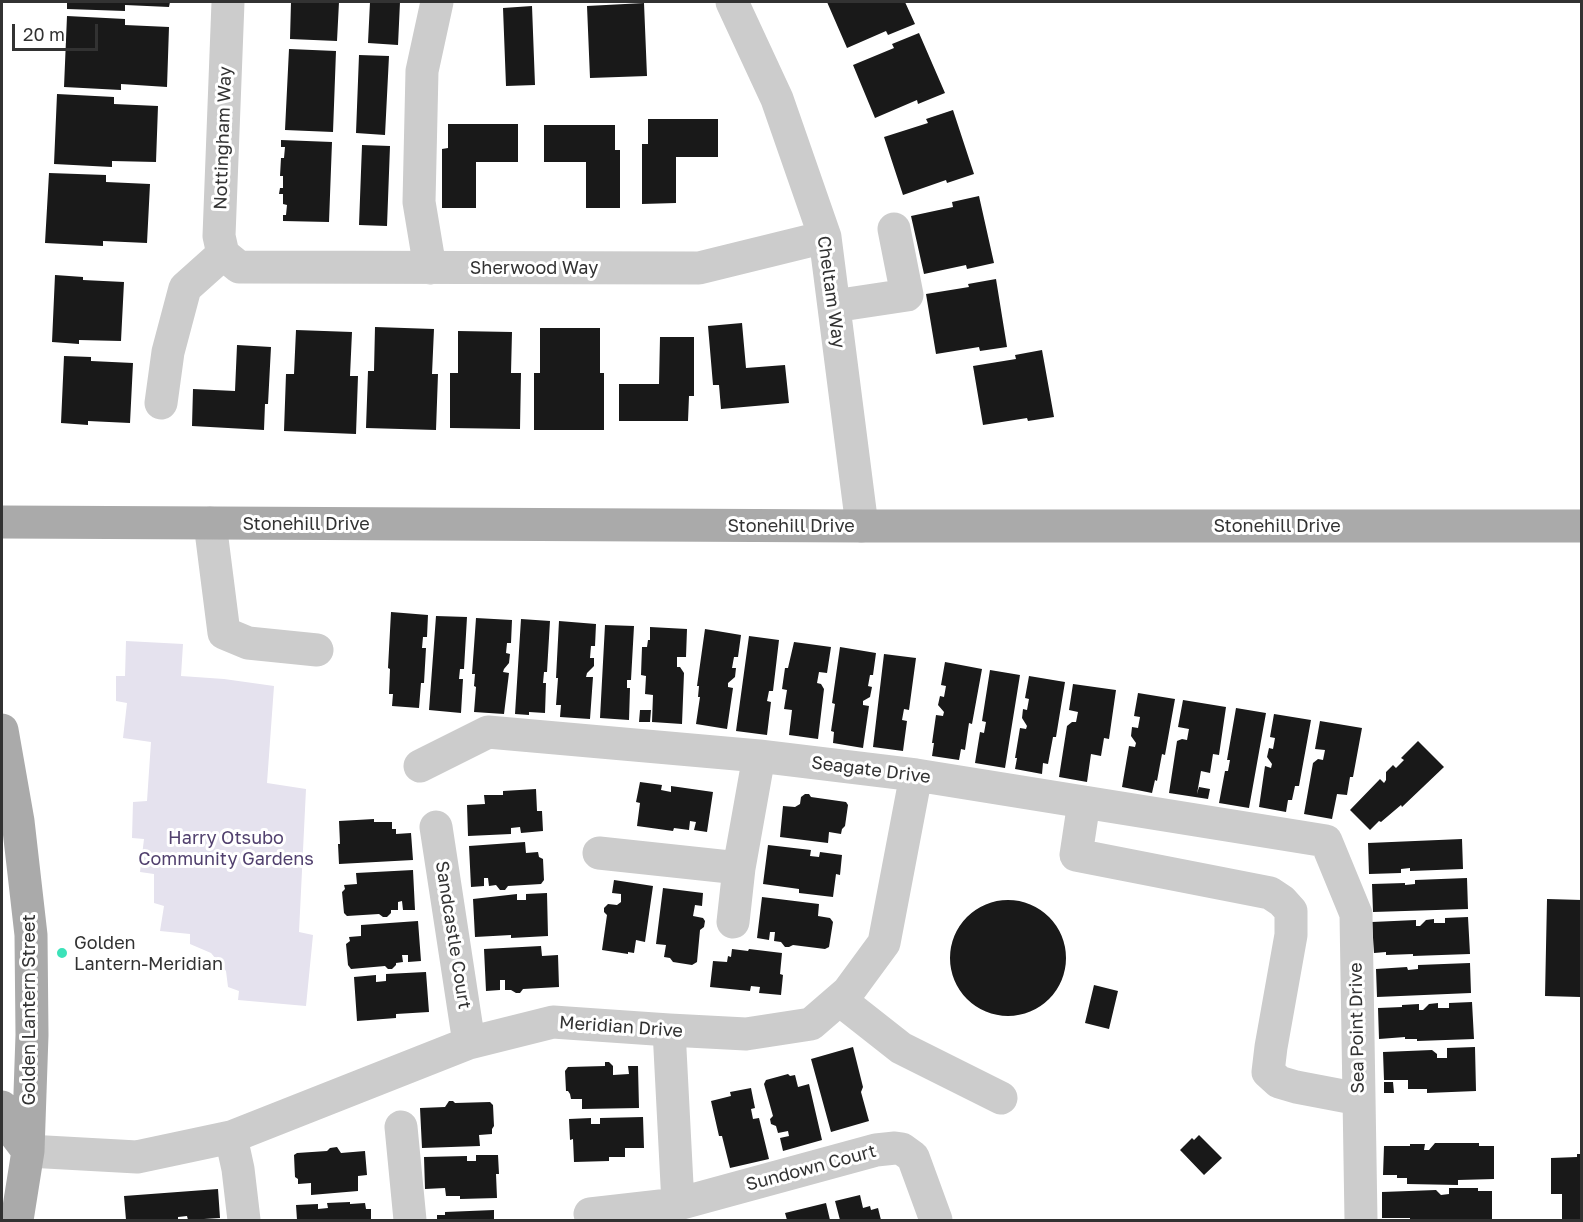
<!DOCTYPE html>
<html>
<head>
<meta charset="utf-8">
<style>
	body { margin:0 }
	#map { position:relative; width:1583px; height:1222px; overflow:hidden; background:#fff; font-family:"Golos Text",sans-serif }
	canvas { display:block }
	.frame { position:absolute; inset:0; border:3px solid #323232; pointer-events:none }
	.scale { position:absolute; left:12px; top:24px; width:86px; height:27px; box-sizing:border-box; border:3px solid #323232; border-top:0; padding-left:8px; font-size:18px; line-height:21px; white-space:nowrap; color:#323232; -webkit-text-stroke:4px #fff; paint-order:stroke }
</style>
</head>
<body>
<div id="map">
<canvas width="1583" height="1222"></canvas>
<div class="frame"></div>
<div class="scale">20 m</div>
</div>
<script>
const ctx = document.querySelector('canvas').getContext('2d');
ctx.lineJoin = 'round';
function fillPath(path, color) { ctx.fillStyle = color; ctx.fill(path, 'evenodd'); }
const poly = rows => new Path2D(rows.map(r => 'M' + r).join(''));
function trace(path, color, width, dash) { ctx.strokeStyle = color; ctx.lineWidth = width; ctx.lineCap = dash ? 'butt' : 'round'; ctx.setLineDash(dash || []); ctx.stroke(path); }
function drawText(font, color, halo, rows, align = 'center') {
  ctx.font = font + ' "Golos Text",sans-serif'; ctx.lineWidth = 6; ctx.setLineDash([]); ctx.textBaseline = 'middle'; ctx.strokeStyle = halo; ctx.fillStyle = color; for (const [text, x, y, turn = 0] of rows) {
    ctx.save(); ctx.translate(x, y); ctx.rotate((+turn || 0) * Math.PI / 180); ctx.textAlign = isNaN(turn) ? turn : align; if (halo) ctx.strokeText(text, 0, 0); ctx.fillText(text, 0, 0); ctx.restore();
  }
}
fillPath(poly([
	[126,641,183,644,181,676,224,679,274,686,267,783,306,789,299,932,313,935,306,1006,238,1000,239,991,228,987,226,971,211,953,190,944,190,934,160,931,164,906,154,903,154,874,140,872,144,839,132,838,133,802,147,801,151,742,123,738,127,703,116,701,116,676,125,676]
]), '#e5e2ee');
fillPath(poly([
	[67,2,170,2,169,7,125,5,125,11,67,9],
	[291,2,339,2,337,41,290,39],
	[370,2,400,2,398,45,368,43],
	[827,2,905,2,915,24,888,35,886,31,847,48],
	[644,3,647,76,590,78,587,6],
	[532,6,535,85,506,86,503,8],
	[67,16,125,19,125,25,169,27,167,87,121,84,121,90,64,87],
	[919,33,945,93,918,104,917,100,875,118,853,65,894,48,892,44],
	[289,49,336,51,333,132,285,130],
	[359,55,389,56,385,135,356,133],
	[57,94,114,97,114,104,158,106,156,162,112,161,112,167,54,164],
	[953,110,974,174,947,183,946,180,903,195,884,137,928,123,926,119],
	[648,119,718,119,718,157,676,157,676,203,642,204,642,144,648,144],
	[448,124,518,124,518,162,476,162,476,208,442,208,442,149,448,148],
	[544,125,615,125,615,150,620,150,620,208,586,208,586,162,544,162],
	[281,140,332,142,329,222,283,221,283,215,286,215,287,205,283,204,283,194,279,194,280,188,283,188,283,176,280,176,281,158,284,158,285,147,281,147],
	[362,145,390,146,387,226,359,225],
	[49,173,106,175,106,182,150,184,147,243,103,241,103,246,45,243],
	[979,196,994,263,967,269,966,265,924,274,911,216,953,207,952,202],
	[55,275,83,277,83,280,124,282,121,341,79,340,79,344,52,342],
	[996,279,1007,347,980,351,979,347,936,354,926,294,969,287,968,284],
	[742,323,746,368,785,365,789,403,721,409,719,385,713,385,708,326],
	[375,327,434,329,432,374,438,374,436,430,366,428,368,371,374,371],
	[540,328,600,328,600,373,604,373,604,430,534,430,534,373,540,373],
	[296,330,352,332,350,376,358,376,356,434,284,431,286,374,294,374],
	[458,331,512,332,511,373,521,373,520,429,450,428,450,373,458,373],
	[660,337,694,337,694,396,689,396,688,421,619,421,619,384,659,384],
	[237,345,271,347,268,404,265,404,264,430,192,426,193,389,235,391],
	[1042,350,1054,417,1028,421,1027,418,983,425,973,366,1016,359,1015,355],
	[64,356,91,357,91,361,133,363,130,423,88,421,88,425,61,423],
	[391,612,428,615,427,637,423,637,422,648,426,648,424,683,421,683,419,708,392,706,393,694,389,694,390,669,388,668],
	[436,616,467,617,464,669,460,669,459,679,463,679,461,713,429,710],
	[476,618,512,620,511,643,507,643,506,653,510,654,509,663,504,669,503,672,509,673,504,714,474,712,476,687,474,686,475,674,472,674],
	[521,619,550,621,547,672,544,672,543,683,546,683,545,713,529,712,529,715,515,714],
	[559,621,596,624,595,646,591,646,590,658,594,658,594,666,587,673,586,677,593,677,590,719,560,717,561,705,556,705,558,678,556,678],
	[605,625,634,626,631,680,627,680,627,688,630,688,629,720,600,718],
	[650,627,687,629,686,657,677,657,677,667,680,667,684,673,682,724,652,722,653,695,645,694,646,676,641,675,642,647,647,647,648,640,650,640],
	[705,629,741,635,738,657,734,657,732,668,736,668,735,677,728,683,728,687,733,688,727,729,696,724,700,697,698,697,699,686,697,686],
	[749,636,779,640,773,691,769,691,767,701,771,702,767,735,736,731],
	[794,642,831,647,827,673,819,672,817,683,821,684,824,689,818,739,789,735,792,710,784,709,787,690,782,689,785,668,788,668],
	[840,647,876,653,873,675,870,675,868,686,872,687,870,697,863,701,863,705,869,706,863,748,833,743,834,732,831,731,835,704,832,703],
	[884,654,916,658,909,710,904,709,902,720,907,721,903,751,873,747],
	[945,662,982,669,972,724,969,723,965,750,961,749,959,760,932,756,934,743,932,743,936,715,943,716,944,712,938,705,940,696,944,697,946,686,941,685],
	[990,670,1020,675,1005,768,975,763,980,732,984,733,986,722,982,721],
	[1029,676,1065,682,1056,737,1053,737,1048,764,1043,763,1042,774,1015,769,1017,758,1015,758,1020,728,1026,729,1027,726,1022,718,1023,709,1027,710,1029,699,1025,698],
	[1073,684,1116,690,1109,739,1104,738,1101,756,1091,754,1087,782,1059,777,1067,726,1072,722,1076,722,1078,712,1069,710],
	[1138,693,1175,699,1165,755,1162,754,1157,781,1155,780,1152,793,1122,787,1129,746,1135,747,1136,743,1131,736,1132,727,1138,728,1140,717,1134,716],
	[1183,700,1226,707,1219,755,1213,754,1210,773,1201,771,1197,794,1199,787,1210,789,1208,799,1169,793,1177,741,1182,739,1187,740,1189,729,1178,727],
	[1236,708,1266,713,1249,808,1219,803,1225,771,1228,771,1230,760,1227,760],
	[640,710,651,710,650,722,639,722],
	[1274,714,1311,720,1299,786,1295,786,1292,800,1288,800,1286,812,1259,807,1265,766,1271,768,1272,764,1267,757,1269,748,1273,749,1275,738,1270,737],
	[1320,721,1362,728,1353,777,1350,777,1347,795,1337,794,1332,819,1304,814,1313,763,1318,759,1323,760,1325,750,1315,749],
	[1418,741,1444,767,1402,807,1401,805,1381,822,1379,821,1370,830,1350,810,1380,779,1384,783,1386,780,1386,772,1393,765,1396,768,1404,760,1401,758],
	[640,782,662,785,661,790,671,792,671,786,713,792,707,832,694,830,696,822,690,821,689,830,674,828,673,831,637,826,640,803,636,802],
	[536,789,537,811,542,811,543,831,521,833,520,827,511,828,511,834,468,836,467,805,485,804,484,795,503,795,503,791],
	[805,794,809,794,811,797,846,802,848,805,845,826,842,829,841,834,829,832,828,843,780,837,783,806,795,807,800,804,801,797],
	[374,819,374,822,392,822,392,829,396,829,396,834,411,833,413,860,339,864,338,844,340,844,339,821],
	[1462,839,1463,869,1410,871,1410,868,1401,869,1401,873,1369,874,1368,843],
	[525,842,526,853,538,852,539,857,543,859,544,880,541,884,508,886,505,890,500,890,496,885,489,886,488,878,484,878,484,886,471,887,469,846],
	[768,845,811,850,810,856,819,857,820,852,842,855,840,875,836,874,833,897,799,893,799,889,763,884],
	[413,870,415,910,403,910,402,901,398,902,398,910,391,910,391,913,387,917,383,917,379,914,347,916,344,913,342,892,345,889,344,885,357,884,356,873],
	[1467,878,1468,909,1373,912,1372,884,1405,883,1405,885,1415,884,1415,880],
	[614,880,653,886,645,942,636,940,634,953,628,952,628,954,602,950,607,915,604,912,604,908,608,904,617,905,621,902,621,894,612,893],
	[663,888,703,893,702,906,695,905,693,916,703,918,705,921,704,927,700,930,697,962,692,965,673,962,670,958,664,957,666,945,656,944],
	[547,893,548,936,511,938,511,935,475,937,473,899,517,894,517,900,526,900,526,894],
	[762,897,819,904,818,916,830,918,833,922,829,947,825,949,793,945,789,947,785,947,781,942,774,941,775,932,770,932,769,940,757,938],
	[1547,899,1582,900,1582,992,1580,992,1580,997,1545,996],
	'950 958a58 58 0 1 1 116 0a58 58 0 1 1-116 0Z',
	[1468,917,1470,954,1413,956,1413,954,1386,955,1386,952,1374,953,1372,922,1416,920,1416,926,1420,926,1426,920,1434,919,1434,923,1445,923,1445,918],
	[418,921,421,961,408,962,408,955,402,955,403,962,396,963,396,965,392,969,388,969,385,966,351,969,348,965,346,944,350,941,349,937,361,936,361,925],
	[541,946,542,956,558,955,559,987,523,989,520,993,516,993,511,990,505,990,505,980,500,980,500,990,486,991,484,949],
	[732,949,748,951,749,949,782,953,780,974,783,975,781,995,759,993,760,987,751,986,750,991,710,987,713,961,727,962,728,956,731,957],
	[1470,963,1471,993,1377,997,1376,969,1407,967,1408,970,1418,969,1418,965],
	[426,972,429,1012,396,1014,396,1018,357,1021,354,977,376,975,376,982,386,981,386,974],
	[1094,985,1118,991,1109,1029,1085,1023],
	[1472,1002,1474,1039,1417,1041,1417,1039,1405,1039,1405,1037,1379,1039,1378,1008,1402,1007,1402,1005,1419,1004,1419,1010,1423,1010,1429,1004,1438,1003,1438,1008,1449,1008,1449,1003],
	[853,1047,863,1087,861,1092,869,1121,831,1132,811,1059],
	[1475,1047,1476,1091,1427,1093,1427,1089,1408,1089,1408,1080,1384,1080,1383,1052,1432,1050,1437,1054,1437,1058,1447,1058,1447,1048],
	[605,1062,609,1062,613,1066,613,1075,629,1074,628,1066,638,1066,639,1108,582,1109,582,1099,571,1099,570,1094,568,1091,566,1091,565,1071,568,1067,605,1066],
	[788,1074,790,1076,795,1075,798,1087,809,1084,822,1140,783,1151,780,1138,789,1136,788,1131,778,1133,776,1126,771,1124,770,1119,773,1116,764,1084,766,1080],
	[1384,1082,1393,1082,1394,1093,1384,1093],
	[751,1088,755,1108,751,1109,753,1119,759,1118,769,1159,730,1168,722,1136,719,1136,711,1101,731,1096,730,1092],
	[449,1101,453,1101,455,1103,490,1102,493,1105,494,1126,492,1129,492,1134,479,1135,480,1146,422,1148,420,1108,445,1107],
	[643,1117,644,1148,625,1148,625,1157,609,1157,609,1161,574,1162,573,1139,570,1140,569,1119,591,1118,591,1124,600,1124,600,1118],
	[1199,1135,1222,1158,1204,1175,1180,1150,1192,1138,1194,1140],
	[1435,1143,1479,1143,1479,1146,1494,1146,1494,1179,1458,1180,1458,1185,1407,1184,1407,1178,1397,1178,1397,1175,1383,1175,1384,1146,1410,1146,1410,1144,1425,1144,1424,1150,1429,1150],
	[337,1147,341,1153,365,1151,367,1175,358,1176,358,1191,311,1195,311,1183,298,1184,298,1179,295,1177,294,1155,297,1153,327,1151,330,1148],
	[1577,1154,1582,1154,1582,1220,1562,1220,1562,1194,1551,1194,1551,1158,1577,1157],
	[476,1155,498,1155,499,1174,496,1174,497,1198,460,1199,460,1196,446,1196,445,1188,425,1189,424,1157,467,1156,467,1161,476,1161],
	[1449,1188,1478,1188,1478,1191,1492,1191,1492,1220,1410,1220,1410,1218,1382,1218,1382,1192,1436,1190,1441,1195,1449,1194],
	[218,1189,220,1218,188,1220,187,1216,178,1217,178,1220,126,1220,124,1196],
	[860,1195,863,1208,870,1206,871,1210,878,1208,881,1220,840,1220,835,1201],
	[350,1202,350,1204,365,1203,366,1209,371,1209,371,1220,297,1220,296,1205,318,1204,318,1209,328,1208,327,1203],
	[826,1203,830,1220,787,1220,785,1213],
	[494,1210,494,1220,437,1220,437,1215,445,1215,445,1212]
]), '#191919');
trace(poly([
	[228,2,219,236,223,254,239,267,699,268,825,237],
	[732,2,777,99,825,237,862,526],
	[430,268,419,202,422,71,437,2],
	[834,306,907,295,894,229],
	[161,403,168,352,185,288,223,254],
	[210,523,224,633,248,643,317,650],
	[420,766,488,732,759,756,916,775,1326,841,1356,914,1361,1220],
	[1084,802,1076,855,1270,893,1282,901,1291,911,1291,935,1271,1047,1268,1072,1279,1082,1296,1087,1359,1099],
	[436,827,469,1043],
	[599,853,739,868],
	[733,922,739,868,759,756],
	[840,1000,901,1048,1001,1098],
	[669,1030,678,1204],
	[401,1127,410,1220],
	[231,1137,238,1169,244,1220],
	[28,1151,137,1157,231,1137,469,1043,553,1022,669,1030,746,1034,811,1024,848,992,884,943,916,775],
	[590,1214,678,1204,876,1150,895,1148,902,1149,913,1157,936,1220]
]), '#ccc', 33);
trace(poly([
	[2,522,862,526,1582,526],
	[2,730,18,821,31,935,32,1035,28,1151,17,1220],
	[2,1107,9,1126,28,1151]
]), '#aaa', 33);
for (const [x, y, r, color] of [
	[62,953,6,"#3ce2b9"]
]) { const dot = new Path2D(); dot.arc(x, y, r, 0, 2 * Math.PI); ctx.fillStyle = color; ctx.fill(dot); trace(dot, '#fff', 2); }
drawText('18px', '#323232', '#fff', [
	["Nottingham Way",223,138,-88],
	["Sherwood Way",534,268],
	["Cheltam Way",831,292,82],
	["Stonehill Drive",306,524],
	["Stonehill Drive",791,526],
	["Stonehill Drive",1277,526],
	["Seagate Drive",871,770,7],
	["Sandcastle Court",453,935,81],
	["Golden Lantern Street",29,1010,-90],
	["Meridian Drive",621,1027,4],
	["Sea Point Drive",1357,1028,-91],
	["Sundown Court",811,1168,-15]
]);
drawText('18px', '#51406e', '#fff', [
	["Harry Otsubo",226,838],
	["Community Gardens",226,859]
]);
drawText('18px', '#323232', '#fff', [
	["Golden",74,943],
	["Lantern-Meridian",74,964]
], 'left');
</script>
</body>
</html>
